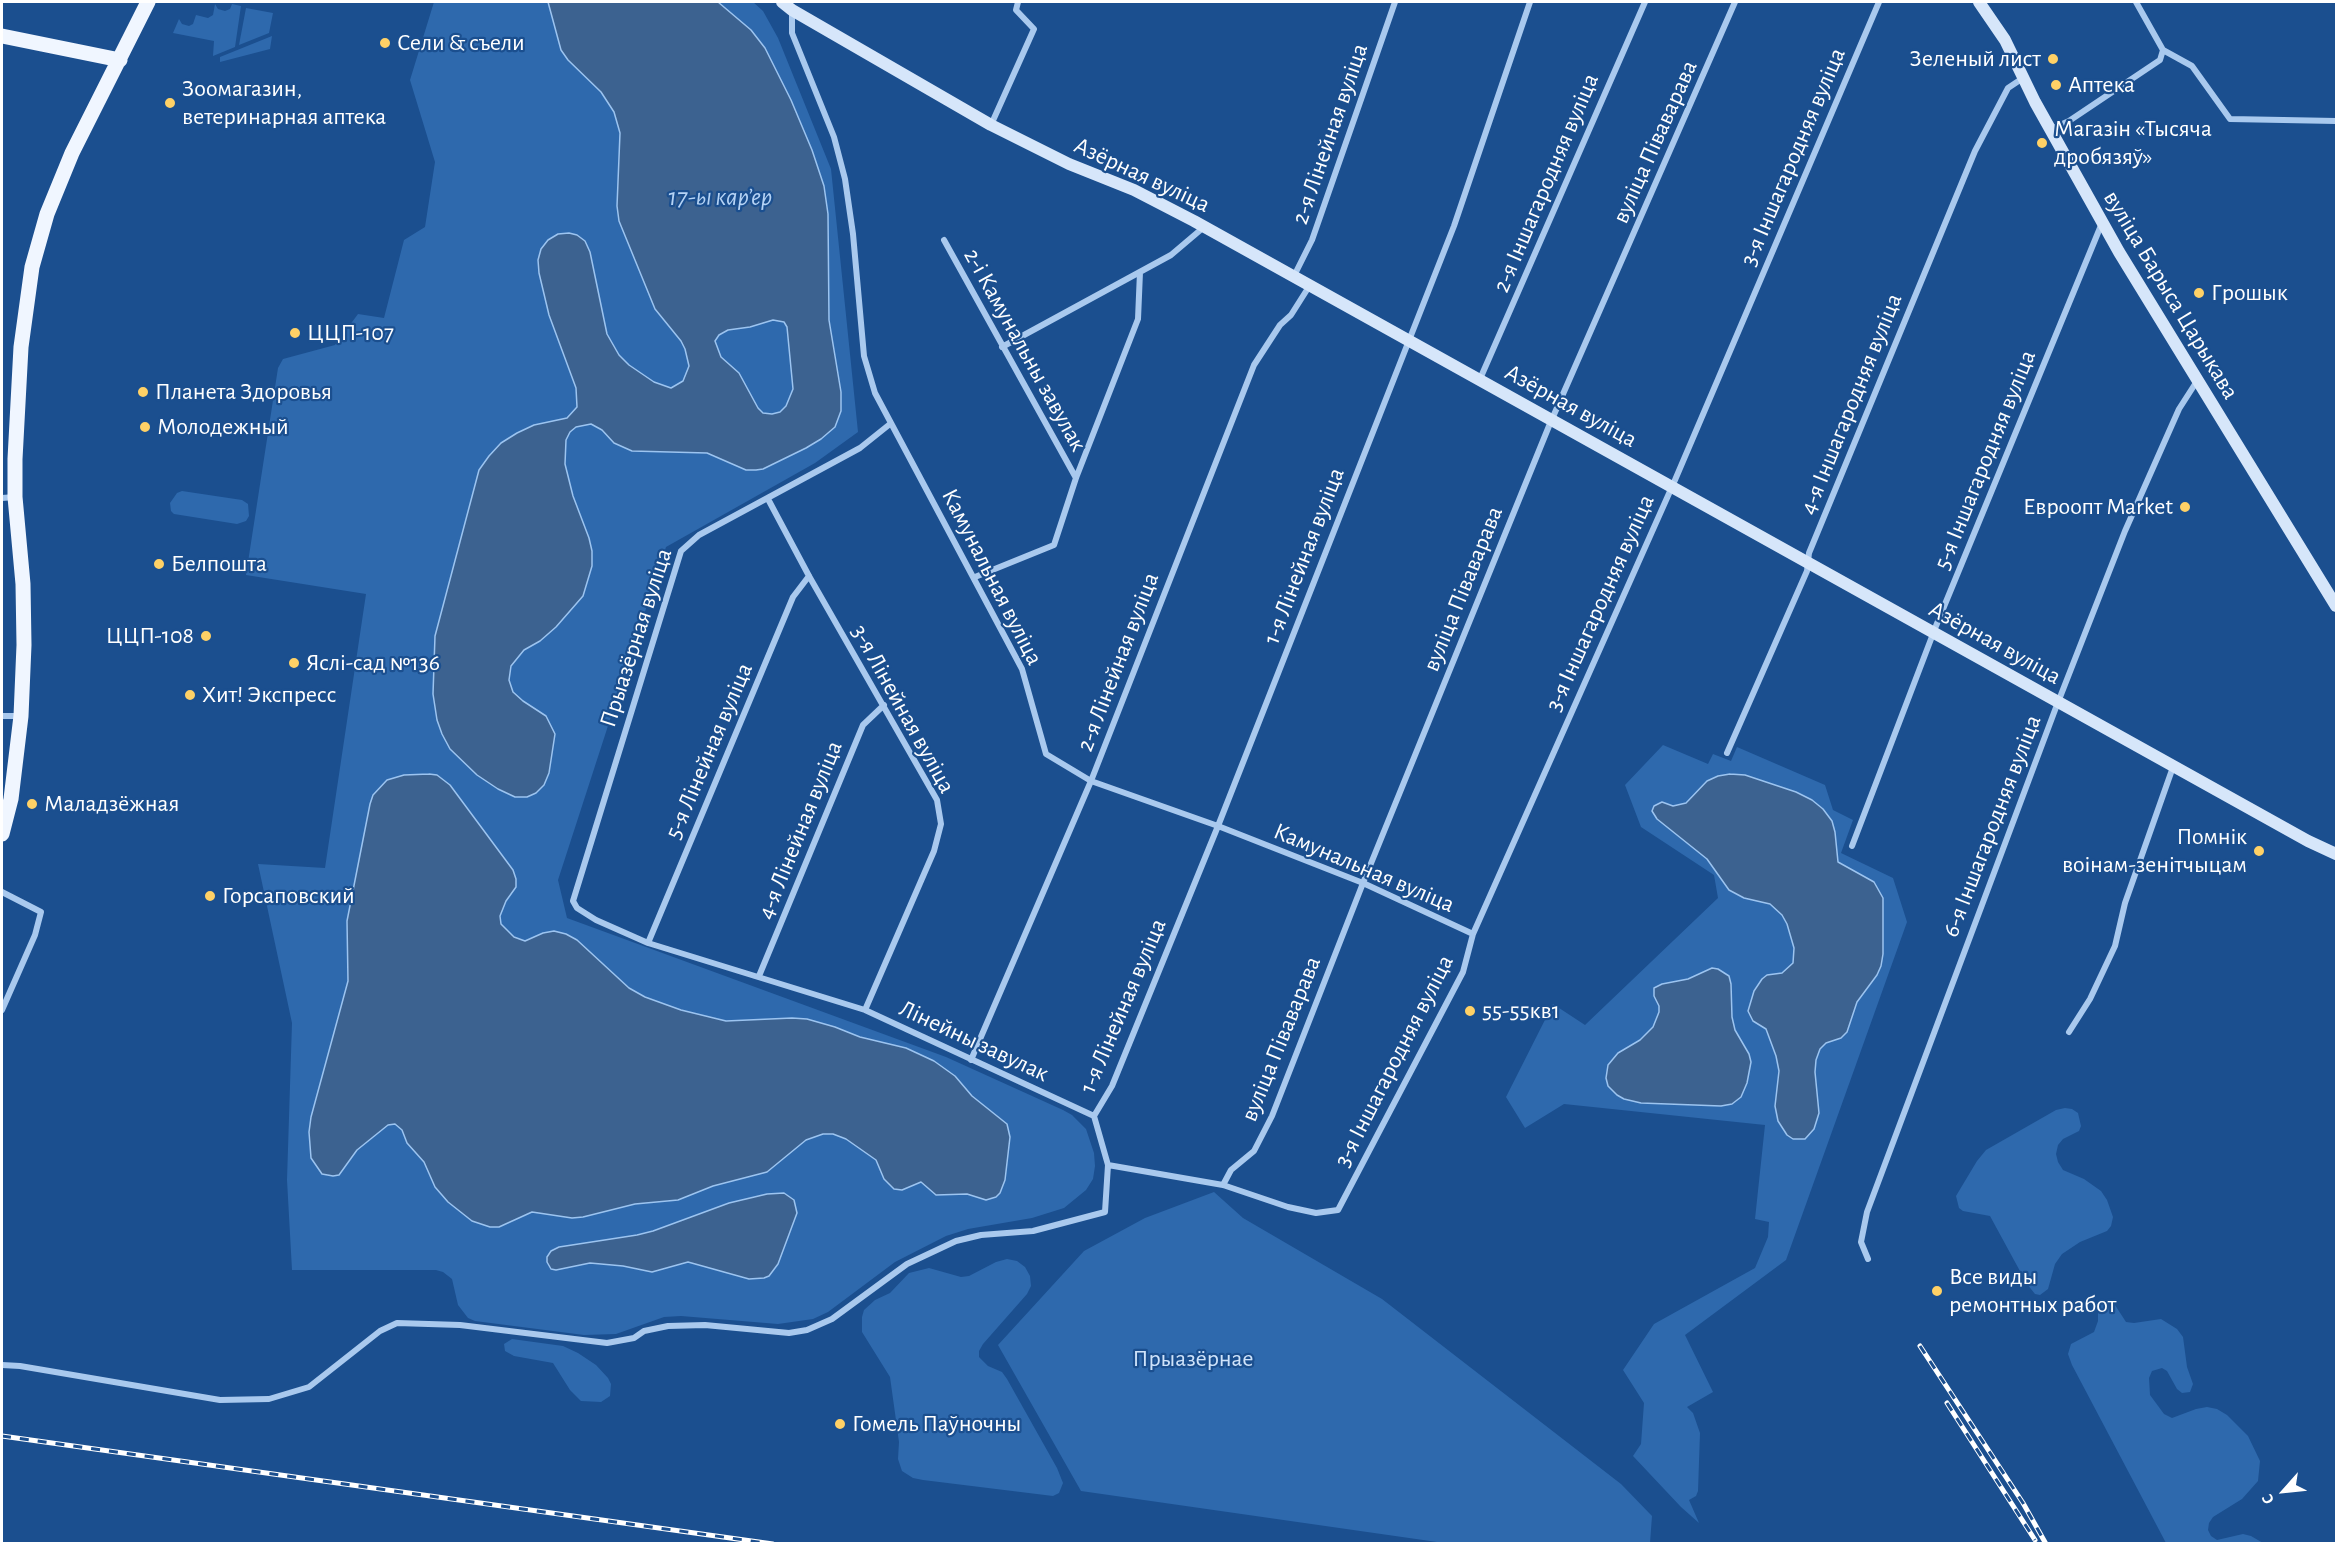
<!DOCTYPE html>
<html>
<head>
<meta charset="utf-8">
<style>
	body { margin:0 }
	#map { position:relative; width:2338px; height:1545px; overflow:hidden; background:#1b4f8f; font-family:"Alegreya Sans",sans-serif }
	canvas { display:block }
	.frame { position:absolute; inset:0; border:3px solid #fff; pointer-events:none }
	.north { position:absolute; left:2254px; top:1461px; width:60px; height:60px; -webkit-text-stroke:4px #1b4f8f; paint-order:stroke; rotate:243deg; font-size:16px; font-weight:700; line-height:24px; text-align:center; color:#fff }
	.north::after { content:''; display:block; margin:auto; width:21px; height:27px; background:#fff; clip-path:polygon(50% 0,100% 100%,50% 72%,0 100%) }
</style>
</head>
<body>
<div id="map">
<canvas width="2338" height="1545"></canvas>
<div class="frame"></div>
<div class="north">С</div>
</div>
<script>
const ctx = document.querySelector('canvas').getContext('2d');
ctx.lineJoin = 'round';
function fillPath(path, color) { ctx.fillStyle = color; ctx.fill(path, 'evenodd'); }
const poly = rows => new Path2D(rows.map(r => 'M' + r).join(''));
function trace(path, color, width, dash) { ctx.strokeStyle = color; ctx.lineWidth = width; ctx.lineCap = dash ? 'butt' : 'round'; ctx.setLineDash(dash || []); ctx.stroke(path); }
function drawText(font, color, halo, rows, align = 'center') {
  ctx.font = font + ' "Alegreya Sans",sans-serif'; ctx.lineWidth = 4.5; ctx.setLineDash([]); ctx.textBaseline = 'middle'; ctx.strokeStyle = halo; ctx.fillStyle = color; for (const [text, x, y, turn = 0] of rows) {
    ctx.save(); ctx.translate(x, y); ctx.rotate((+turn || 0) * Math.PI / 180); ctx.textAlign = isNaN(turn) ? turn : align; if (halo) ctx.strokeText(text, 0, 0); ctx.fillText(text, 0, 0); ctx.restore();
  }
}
fillPath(poly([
	[434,2,753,2,763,11,778,38,831,169,858,432,815,463,666,547,558,880,567,918,946,1057,1063,1110,1072,1115,1086,1129,1094,1153,1095,1166,1093,1179,1086,1190,1064,1208,1032,1218,968,1229,946,1236,895,1262,828,1312,813,1319,778,1324,681,1316,664,1317,616,1334,584,1335,475,1321,468,1318,458,1305,452,1279,443,1272,436,1270,292,1270,287,1180,292,1023,258,864,325,868,366,594,246,575,278,368,283,359,335,345,358,314,384,318,404,240,425,227,435,162,410,80],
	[215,4,218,9,225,11,230,9,232,4,241,6,235,47,213,56,214,41,173,33,179,19,182,24,189,26,193,24,196,15,208,18,213,15],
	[246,8,273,13,269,33,239,45],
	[272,36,270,49,220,62,220,57],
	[182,491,242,500,248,504,249,516,246,521,237,524,174,514,171,511,170,503,177,493],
	[1663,745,1708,764,1713,754,1731,761,1737,747,1825,785,1833,810,1853,820,1841,853,1893,878,1907,922,1786,1260,1685,1335,1713,1392,1687,1407,1693,1413,1700,1433,1698,1491,1696,1496,1689,1500,1699,1523,1681,1507,1633,1456,1641,1444,1644,1403,1623,1370,1654,1324,1755,1268,1768,1237,1769,1222,1755,1219,1765,1125,1564,1104,1525,1128,1506,1097,1553,1004,1585,1025,1718,898,1714,875,1641,827,1625,785],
	[2065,1108,2072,1109,2078,1113,2081,1126,2079,1131,2063,1139,2058,1145,2056,1154,2058,1162,2063,1170,2084,1179,2101,1191,2107,1200,2113,1217,2111,1226,2107,1231,2080,1242,2062,1254,2055,1264,2048,1289,2040,1295,2035,1294,2027,1284,1990,1216,1963,1211,1959,1208,1956,1196,1977,1161,1986,1150,2056,1110],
	[1214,1192,1243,1218,1382,1299,1621,1484,1652,1516,1650,1543,1444,1543,1081,1491,998,1345,1084,1251,1145,1218],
	[1007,1259,1017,1261,1025,1267,1030,1276,1031,1286,1027,1294,983,1344,979,1351,979,1357,988,1366,1002,1372,1007,1379,1057,1468,1063,1483,1059,1493,1053,1496,923,1480,913,1478,902,1471,898,1459,899,1442,890,1377,862,1332,862,1317,864,1310,875,1300,890,1293,909,1273,929,1268,961,1277,969,1276,996,1262],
	[2104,1301,2110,1301,2115,1305,2126,1322,2134,1323,2161,1319,2177,1329,2183,1337,2187,1367,2193,1384,2190,1392,2182,1393,2177,1389,2167,1371,2162,1368,2152,1371,2149,1378,2150,1395,2164,1414,2172,1418,2196,1409,2207,1407,2217,1409,2227,1415,2248,1436,2260,1461,2258,1481,2242,1499,2213,1517,2209,1523,2208,1530,2211,1536,2217,1540,2243,1534,2251,1536,2263,1543,2166,1543,2072,1365,2068,1354,2071,1344,2094,1332,2098,1321,2098,1307],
	[512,1339,563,1346,578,1353,596,1365,608,1378,611,1384,610,1396,601,1402,581,1401,570,1390,553,1363,514,1356,505,1351,504,1344]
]), '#2e69ad');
const water = poly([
	[548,2,718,2,751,30,765,48,791,100,812,150,824,186,828,214,829,320,841,392,841,411,835,427,821,439,806,448,763,469,756,470,746,470,707,453,632,451,614,443,602,430,591,424,576,427,570,432,566,440,565,464,573,496,589,538,592,551,592,566,583,596,556,627,540,641,524,650,511,666,509,680,513,692,523,701,546,716,555,734,549,773,544,785,536,793,527,797,515,797,498,789,477,775,450,749,442,734,437,720,433,694,435,636,479,470,489,456,501,443,517,433,534,425,567,418,577,407,576,388,549,315,539,273,538,260,541,249,548,240,558,234,569,233,577,235,585,241,590,252,607,334,619,355,629,365,654,382,671,388,683,381,689,366,685,349,681,341,655,309,619,221,617,206,620,133,614,112,601,92,568,60,561,50,548,2],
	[773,320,784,322,787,327,793,389,786,406,780,412,772,414,763,413,758,408,739,373,721,357,715,341,719,335,728,330,750,327,773,320],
	[429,774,437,775,450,785,513,870,516,879,516,887,506,901,500,916,501,924,514,937,525,941,543,933,554,931,566,934,577,940,629,988,645,997,681,1010,726,1021,792,1018,807,1019,835,1027,860,1037,906,1048,934,1061,955,1076,972,1096,1007,1124,1010,1137,1005,1180,1000,1193,996,1197,986,1200,967,1194,936,1195,921,1182,902,1190,894,1189,884,1179,876,1160,846,1139,833,1134,823,1134,806,1140,767,1172,713,1186,678,1200,635,1204,583,1217,572,1218,532,1212,499,1227,490,1227,472,1221,448,1202,435,1187,424,1162,407,1143,402,1130,395,1124,388,1125,357,1150,339,1175,333,1176,322,1174,311,1158,309,1132,311,1117,348,981,347,921,370,804,373,795,387,780,404,775,429,774],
	[1730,774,1745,775,1796,792,1812,800,1823,809,1832,821,1835,832,1838,862,1874,882,1883,898,1883,954,1881,966,1877,975,1857,1002,1847,1032,1841,1038,1826,1043,1820,1049,1816,1060,1815,1072,1819,1113,1814,1129,1805,1139,1793,1139,1787,1135,1778,1121,1775,1106,1779,1071,1776,1056,1766,1029,1753,1021,1748,1011,1754,991,1762,979,1767,975,1782,973,1793,963,1794,948,1787,924,1782,915,1770,904,1744,898,1729,890,1707,859,1657,819,1652,811,1654,806,1662,802,1673,806,1686,803,1707,781,1718,776,1730,774],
	[1712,968,1718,969,1729,976,1731,984,1732,1017,1735,1030,1749,1054,1751,1062,1747,1083,1741,1097,1732,1104,1721,1106,1641,1103,1624,1099,1617,1095,1608,1086,1606,1078,1608,1065,1618,1053,1640,1040,1653,1027,1659,1012,1659,1006,1654,996,1654,988,1662,984,1688,979,1712,968],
	[784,1193,794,1200,797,1213,778,1264,769,1276,764,1278,749,1279,688,1262,652,1272,623,1266,590,1263,556,1270,551,1269,547,1262,547,1257,551,1251,559,1247,637,1235,653,1231,729,1203,767,1194,784,1193]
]);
fillPath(water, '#3c6290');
trace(water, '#9cc4f0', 1.5);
trace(poly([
	[792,11,792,33,834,137,845,179,853,234,864,356,875,393,1022,669,1046,754,1091,781,1218,826,1363,883,1473,934],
	[2163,50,2192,66,2230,119,2336,121],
	[991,125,1034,29,1016,10,1018,2],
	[2051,129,2069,121,2160,60,2163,50,2136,2],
	[944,240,1076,478],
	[1294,276,1312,240,1395,2],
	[1002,347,1171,255,1204,227],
	[1480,379,1645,2],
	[890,424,860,448,699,535,681,551,573,901,577,908,596,920,648,943,865,1010,1094,1116,1108,1165,1223,1185,1288,1207,1316,1213,1338,1210,1463,972,1473,934,1675,480,1879,2],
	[2,498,15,497],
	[768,499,809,576,937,800,941,824,934,851,865,1010],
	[975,577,1054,545,1076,478,1138,319,1140,272],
	[2,716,20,716],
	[1727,753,1807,571,1809,553,1975,151,2008,88,2023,78],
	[1852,846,1936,626,2102,223],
	[2,892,41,912,35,935,2,1010],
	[648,943,793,597,809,576],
	[759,976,863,725,884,705],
	[2069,1032,2090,999,2115,946,2125,903,2173,767],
	[971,1060,1091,781,1254,365,1280,325,1291,315,1310,285],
	[1094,1116,1112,1086,1218,826,1454,226,1530,2],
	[1223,1185,1231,1170,1254,1151,1272,1116,1363,883,1549,426,1735,2],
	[1868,1259,1861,1242,1867,1212,2055,710,2125,531,2179,409,2197,381],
	[2,1365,20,1366,220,1400,269,1399,309,1387,380,1331,397,1323,460,1325,607,1343,634,1338,644,1331,668,1326,705,1325,789,1333,807,1330,832,1319,907,1264,956,1241,981,1235,1033,1231,1105,1212,1108,1165]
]), '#a9c9ee', 6);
trace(poly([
	[782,2,792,10,991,125,1069,164,1134,190,1194,221,2308,841,2336,854],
	[1979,2,2005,40,2035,102,2119,252,2336,606]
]), '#d6e6fa', 12);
trace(poly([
	[2,36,120,60],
	[2,834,11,799,21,716,24,645,23,584,15,497,15,459,21,347,32,267,47,214,72,153,148,2]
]), '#f0f6ff', 15);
const rail = poly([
	[1920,1346,2023,1503,2046,1544],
	[1947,1403,2035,1540],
	[2,1436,773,1544]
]);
trace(rail, '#fff', 5);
trace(rail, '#1b4f8f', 3, [9]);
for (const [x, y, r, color] of [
	[385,43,6,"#ffd166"],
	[2053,59,6,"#ffd166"],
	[2056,85,6,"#ffd166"],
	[170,103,6,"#ffd166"],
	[2042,143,6,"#ffd166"],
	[2199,293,6,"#ffd166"],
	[295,333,6,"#ffd166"],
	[143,392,6,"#ffd166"],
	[145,427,6,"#ffd166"],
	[2185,507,6,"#ffd166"],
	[159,564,6,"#ffd166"],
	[206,636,6,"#ffd166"],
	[294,663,6,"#ffd166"],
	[190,695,6,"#ffd166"],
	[32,804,6,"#ffd166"],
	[2259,851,6,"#ffd166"],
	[210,896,6,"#ffd166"],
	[1470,1011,6,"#ffd166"],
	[1937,1291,6,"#ffd166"],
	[840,1424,6,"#ffd166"]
]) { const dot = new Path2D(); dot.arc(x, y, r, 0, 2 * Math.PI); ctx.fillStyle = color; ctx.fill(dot); trace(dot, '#1b4f8f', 2); }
drawText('24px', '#fff', '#1b4f8f', [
	["Сели & съели",397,43],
	["Зеленый лист",2041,59,"right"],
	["Аптека",2068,85],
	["Зоомагазин,",182,89],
	["ветеринарная аптека",182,117],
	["Магазін «Тысяча",2054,129],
	["дробязяў»",2054,157],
	["Грошык",2211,293],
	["ЦЦП-107",307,333],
	["Планета Здоровья",155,392],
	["Молодежный",157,427],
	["Евроопт Market",2173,507,"right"],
	["Белпошта",171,564],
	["ЦЦП-108",194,636,"right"],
	["Яслі-сад №136",306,663],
	["Хит! Экспресс",202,695],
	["Маладзёжная",44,804],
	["Помнік",2247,837,"right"],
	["воінам-зенітчыцам",2247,865,"right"],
	["Горсаповский",222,896],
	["55-55кв1",1482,1011],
	["Все виды",1949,1277],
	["ремонтных работ",1949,1305],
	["Гомель Паўночны",852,1424]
], 'left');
drawText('24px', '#fff', '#1b4f8f', [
	["2-я Лінейная вуліца",1330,134,-71],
	["вуліца Піваварава",1655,142,-66],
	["3-я Іншагародняя вуліца",1793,157,-67],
	["Азёрная вуліца",1142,175,25],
	["2-я Іншагародняя вуліца",1546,183,-67],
	["вуліца Барыса Царыкава",2171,295,59],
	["2-і Камунальны завулак",1025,350,61],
	["4-я Іншагародняя вуліца",1851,404,-68],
	["Азёрная вуліца",1571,406,29],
	["5-я Іншагародняя вуліца",1985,460,-68],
	["1-я Лінейная вуліца",1304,556,-69],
	["Камунальная вуліца",992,577,63],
	["вуліца Піваварава",1463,589,-68],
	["3-я Іншагародняя вуліца",1600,603,-66],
	["Прыазёрная вуліца",636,638,-72],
	["Азёрная вуліца",1995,643,29],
	["2-я Лінейная вуліца",1118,662,-69],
	["3-я Лінейная вуліца",903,709,61],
	["5-я Лінейная вуліца",709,751,-67],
	["6-я Іншагародняя вуліца",1992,826,-69],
	["4-я Лінейная вуліца",800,830,-68],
	["Камунальная вуліца",1364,868,23],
	["1-я Лінейная вуліца",1123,1006,-67],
	["вуліца Піваварава",1281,1039,-68],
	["Лінейны завулак",974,1041,25],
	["3-я Іншагародняя вуліца",1394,1061,-63]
]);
drawText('24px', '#cfe3fa', '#1b4f8f', [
	["Прыазёрнае",1193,1359]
]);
drawText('italic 26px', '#b5d3f5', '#1b4f8f', [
	["17-ы кар’ер",720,197]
]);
</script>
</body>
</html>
